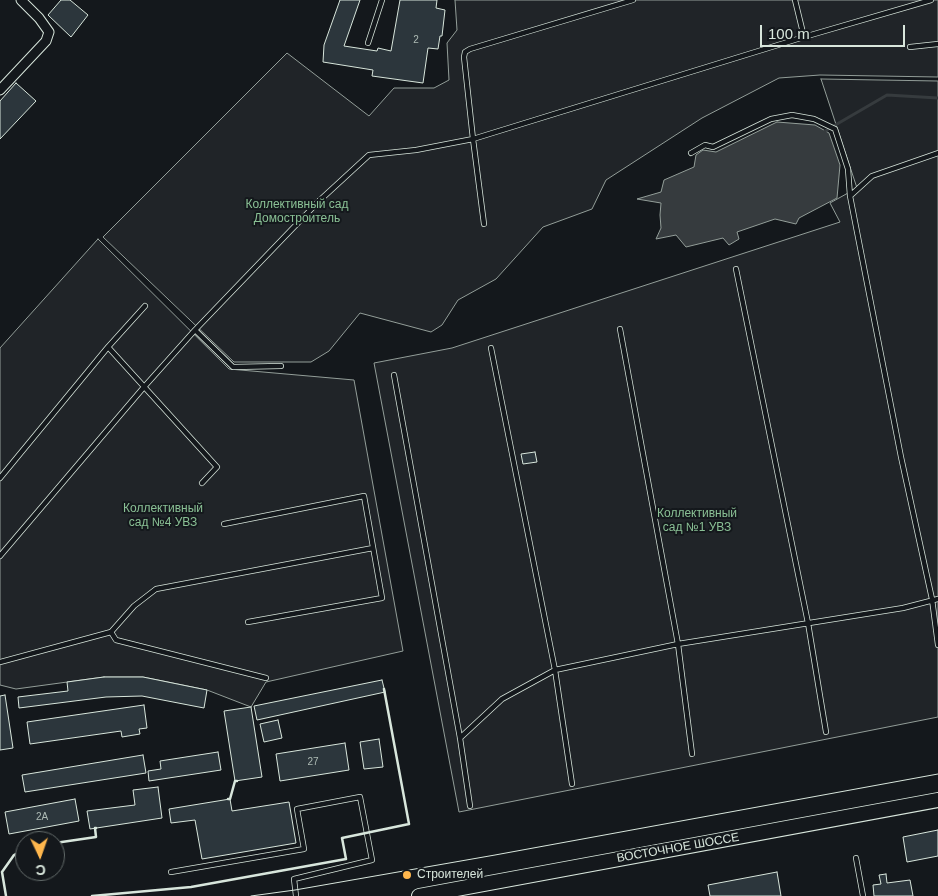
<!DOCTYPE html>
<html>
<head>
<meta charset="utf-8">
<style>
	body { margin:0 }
	#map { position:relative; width:938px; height:896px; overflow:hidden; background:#14181c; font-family:Arial,sans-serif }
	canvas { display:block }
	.north { position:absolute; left:15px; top:831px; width:50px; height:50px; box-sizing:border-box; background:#14181c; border:1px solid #626a69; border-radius:50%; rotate:177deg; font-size:14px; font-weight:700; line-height:20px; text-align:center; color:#d8e6dc }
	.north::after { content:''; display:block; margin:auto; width:18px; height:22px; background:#ffb74d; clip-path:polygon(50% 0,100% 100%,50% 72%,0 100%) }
	.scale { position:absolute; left:760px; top:25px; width:145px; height:22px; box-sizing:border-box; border:2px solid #d8e6dc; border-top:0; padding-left:6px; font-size:15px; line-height:18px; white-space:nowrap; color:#d8e6dc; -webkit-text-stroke:4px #14181c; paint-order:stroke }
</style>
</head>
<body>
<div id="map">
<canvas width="938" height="896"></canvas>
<div class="north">С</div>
<div class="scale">100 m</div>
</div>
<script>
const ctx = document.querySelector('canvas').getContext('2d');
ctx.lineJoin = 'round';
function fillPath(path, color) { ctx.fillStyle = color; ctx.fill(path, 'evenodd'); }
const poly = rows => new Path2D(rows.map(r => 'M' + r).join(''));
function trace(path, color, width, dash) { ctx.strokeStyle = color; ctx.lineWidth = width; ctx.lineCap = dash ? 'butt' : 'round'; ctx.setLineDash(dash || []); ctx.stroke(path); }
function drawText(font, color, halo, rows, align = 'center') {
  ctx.font = font + ' Arial,sans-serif'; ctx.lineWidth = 4; ctx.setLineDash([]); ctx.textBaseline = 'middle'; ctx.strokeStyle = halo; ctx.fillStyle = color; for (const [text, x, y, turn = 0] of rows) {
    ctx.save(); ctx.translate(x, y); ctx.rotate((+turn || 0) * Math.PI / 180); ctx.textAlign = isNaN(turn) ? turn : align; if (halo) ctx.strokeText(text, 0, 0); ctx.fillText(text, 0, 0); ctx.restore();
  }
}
const green = poly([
	[455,0,938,0,938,77,820,75,779,78,702,118,606,180,592,209,543,227,496,279,458,300,442,325,431,332,360,313,329,351,311,362,234,362,103,237,287,53,369,116,394,88,434,88,449,80,447,43,457,30,455,0],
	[821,79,938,81,938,717,459,812,374,363,452,348,840,222,830,203,857,188,821,79],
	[98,239,229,369,354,380,403,651,266,682,251,707,207,690,143,677,104,677,16,689,0,685,0,348,98,239]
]);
fillPath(green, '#202428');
trace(green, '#939e99', 1);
const water = poly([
	[777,122,815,125,829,133,840,165,837,198,799,218,796,224,775,219,737,232,739,239,729,245,723,238,686,247,676,235,656,239,661,228,660,215,661,203,637,199,661,192,664,180,694,167,696,155,703,150,716,152,777,122]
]);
fillPath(water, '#363b3e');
trace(water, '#939e99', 1);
trace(poly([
	[825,131,887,95,938,98]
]), '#363b3e', 3);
const building = poly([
	[61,0,70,0,88,15,71,37,48,15,61,0],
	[340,0,360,0,344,46,377,51,378,48,391,51,400,0,437,0,436,8,445,10,442,36,440,36,438,49,428,48,423,83,372,76,373,70,323,62,324,45,340,0],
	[16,83,36,101,0,139,0,101,16,83],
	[535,452,537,462,523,464,521,454,535,452],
	[104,677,143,677,207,690,204,708,142,696,106,697,19,708,18,697,68,691,67,682,104,677],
	[382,680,385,692,257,720,254,706,382,680],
	[5,695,13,748,0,750,0,696,5,695],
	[144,705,147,728,139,729,140,734,122,737,121,731,30,744,27,722,144,705],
	[251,707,262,777,235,781,224,711,251,707],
	[278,720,282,738,264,742,260,724,278,720],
	[379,739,383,767,364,769,360,742,379,739],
	[345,743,349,770,280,781,276,754,345,743],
	[218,752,221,770,149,781,148,771,161,769,160,761,218,752],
	[143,755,146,773,25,792,22,775,143,755],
	[158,787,162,818,90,829,87,811,135,805,133,790,158,787],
	[75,799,79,821,9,834,5,812,75,799],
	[230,799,232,811,289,802,296,843,202,859,195,820,171,823,169,809,230,799],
	[938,830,938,856,907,862,903,837,938,830],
	[777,872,781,896,710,896,708,885,777,872],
	[886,874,887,883,910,880,913,896,874,896,873,885,881,884,879,875,886,874]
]);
fillPath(building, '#2c363c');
trace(building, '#d8e6dc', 1);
const lane = poly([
	[795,0,804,37],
	[368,43,382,0],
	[910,47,938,44],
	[691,153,705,145,713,147,771,119,792,115,814,119,835,129,848,169,850,196],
	[938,153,872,176,850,196,901,457,932,599,938,645],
	[484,224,473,139,464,57,465,52,470,49,633,0],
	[736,269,808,623,826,732],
	[620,329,678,644,692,754],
	[195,330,233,367,281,366],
	[108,347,217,467,202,483],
	[491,348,555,670,572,784],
	[394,375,460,738,470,806],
	[0,478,108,347,145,306],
	[224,524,364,496,382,598,248,622],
	[0,556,144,387,195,330,319,201,369,155,416,150,473,139,804,37,931,0],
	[111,632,134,606,156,589,373,548],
	[0,662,111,632,116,640,266,678],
	[460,738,502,699,555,670,678,644,903,608,938,599],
	[856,858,863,896],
	[171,872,304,849,297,809,360,797,372,860,294,879,296,896]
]);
const street = poly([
	[0,90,46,41,49,32,39,18,21,0]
]);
const primary = poly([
	[419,896,938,800]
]);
trace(lane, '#d8e6dc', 6);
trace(street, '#d8e6dc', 11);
trace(primary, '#d8e6dc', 16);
trace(lane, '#14181c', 4.5);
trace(street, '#14181c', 9);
trace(primary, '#14181c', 14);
trace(poly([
	[251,896,295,890,495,855,938,774]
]), '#d8e6dc', 1);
trace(poly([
	[228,799,230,799,235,781,237,781],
	[55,843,96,837,95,828,96,828],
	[6,896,2,872,14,855,25,849],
	[92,896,191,887,346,859,342,838,409,824,384,689]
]), '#d8e6dc', 2.5);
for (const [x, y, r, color] of [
	[407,875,5,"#ffb74d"]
]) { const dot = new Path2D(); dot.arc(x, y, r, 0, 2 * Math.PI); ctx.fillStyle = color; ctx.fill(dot); trace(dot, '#14181c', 2); }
drawText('10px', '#adbab4', null, [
	["2",416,40],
	["27",313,762],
	["2А",42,817]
]);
drawText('12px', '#8ac095', '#14181c', [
	["Коллективный сад",297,205],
	["Домостроитель",297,219],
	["Коллективный",163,509],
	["сад №4 УВЗ",163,523],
	["Коллективный",697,514],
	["сад №1 УВЗ",697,528]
]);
drawText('12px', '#d8e6dc', '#14181c', [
	["ВОСТОЧНОЕ ШОССЕ",678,848,-10]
]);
drawText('12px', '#d8e6dc', '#14181c', [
	["Строителей",417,875]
], 'left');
</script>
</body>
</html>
